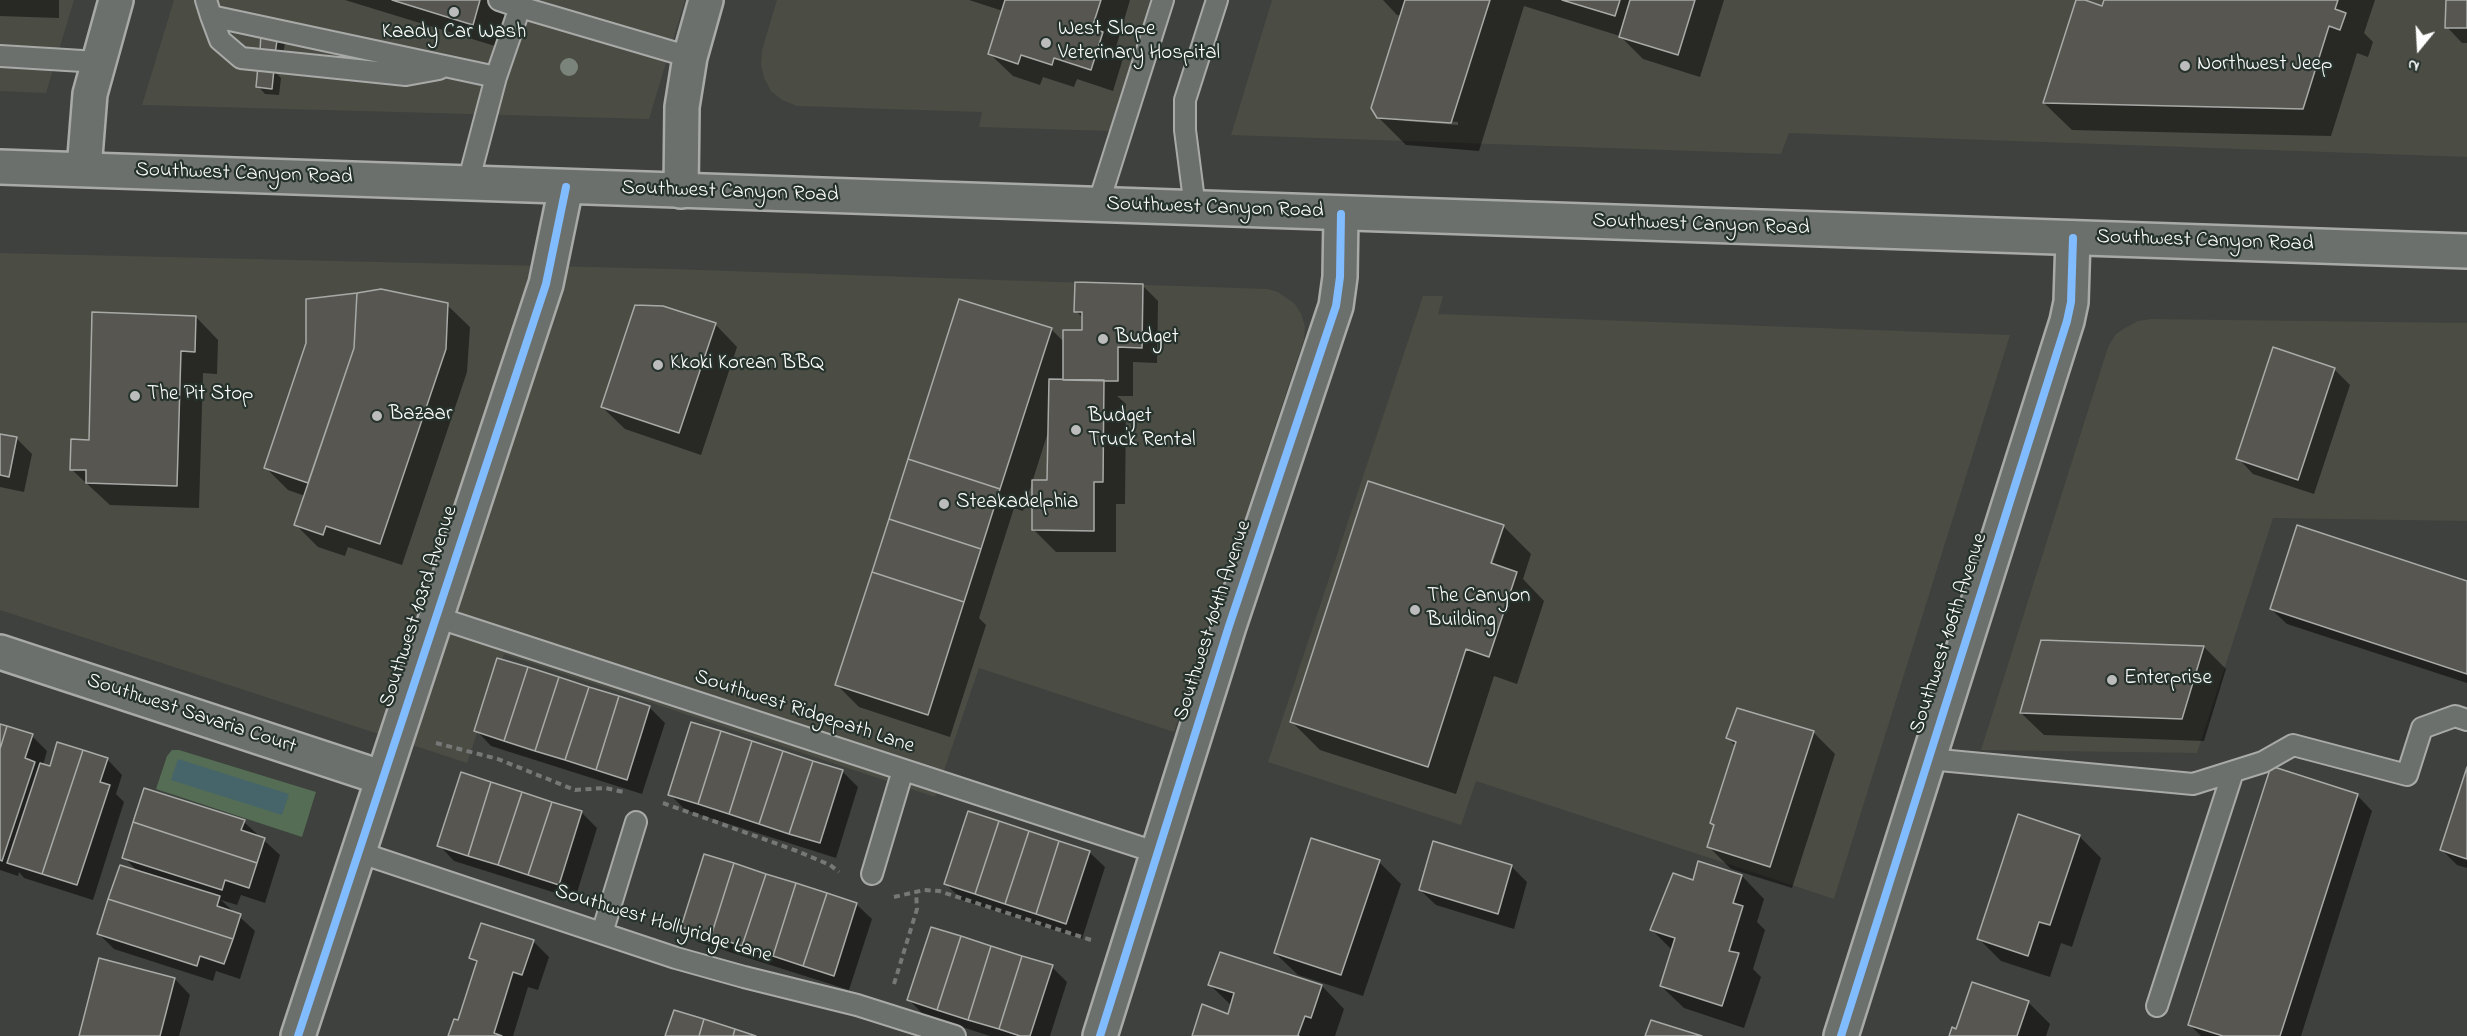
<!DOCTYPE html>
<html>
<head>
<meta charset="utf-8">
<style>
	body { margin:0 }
	#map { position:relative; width:2467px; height:1036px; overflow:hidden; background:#3e413d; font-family:"Indie Flower",sans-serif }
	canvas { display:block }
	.north { position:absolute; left:2389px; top:18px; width:60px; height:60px; -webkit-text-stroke:4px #26332d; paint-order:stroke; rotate:198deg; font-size:16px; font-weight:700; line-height:24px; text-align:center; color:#fff }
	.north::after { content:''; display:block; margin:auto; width:21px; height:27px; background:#fff; clip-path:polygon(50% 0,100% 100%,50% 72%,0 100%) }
</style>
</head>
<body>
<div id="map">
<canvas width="2467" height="1036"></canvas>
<div class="north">N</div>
</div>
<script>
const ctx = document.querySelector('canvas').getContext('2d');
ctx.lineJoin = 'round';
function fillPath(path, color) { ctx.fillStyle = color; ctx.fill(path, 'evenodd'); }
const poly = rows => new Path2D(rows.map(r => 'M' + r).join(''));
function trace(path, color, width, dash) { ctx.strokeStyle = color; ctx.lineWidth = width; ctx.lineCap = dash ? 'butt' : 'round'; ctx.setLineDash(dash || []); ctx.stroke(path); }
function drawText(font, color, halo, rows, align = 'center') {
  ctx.font = font + ' "Indie Flower",sans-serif'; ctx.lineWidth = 4.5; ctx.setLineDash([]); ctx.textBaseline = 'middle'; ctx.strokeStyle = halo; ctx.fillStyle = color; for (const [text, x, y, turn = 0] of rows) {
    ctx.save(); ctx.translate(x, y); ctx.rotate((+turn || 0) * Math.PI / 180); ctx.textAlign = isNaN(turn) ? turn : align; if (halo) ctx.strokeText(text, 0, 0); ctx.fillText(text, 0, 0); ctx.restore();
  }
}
fillPath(poly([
	[0,0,74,0,46,93,0,91],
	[174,0,685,0,649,119,142,105],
	[777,0,1150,0,1110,131,979,127,982,112,797,106,782,100,771,91,764,78,761,65,762,50],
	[1272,0,2467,0,2467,157,1789,133,1781,154,1231,135],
	[0,253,672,269,1268,289,1278,292,1295,304,1301,314,1305,326,1304,339,1174,732,979,668,935,797,504,654,467,763,0,610],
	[1423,296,1443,296,1438,314,2010,335,1834,899,1476,781,1461,825,1268,762],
	[2151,319,2467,323,2467,521,2273,518,2197,753,1981,750,2108,347,2116,334,2125,328,2138,321]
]), '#4b4c44');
fillPath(poly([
	[172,750,179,750,316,792,302,837,156,789,167,756]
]), '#556d55');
fillPath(poly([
	[178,759,289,794,282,815,171,780]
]), '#46656a');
fillPath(poly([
	[0,0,59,0,59,18,0,16],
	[345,0,509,0,495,46],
	[969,0,1130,0,1116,47,1124,55,1113,91,1077,79,1074,87,1043,77,1040,85,1013,76,990,54,1003,11],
	[1383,0,1724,0,1700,77,1643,59,1620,36,1524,6,1479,151,1406,145,1378,117,1402,16,1397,15],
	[1404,118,1458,122,1458,125,1404,121],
	[2077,0,2103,7,2105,0,2375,0,2364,33,2373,42,2368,57,2357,53,2331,136,2072,130,2044,103],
	[2447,0,2467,0,2467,43,2462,43,2447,27],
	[277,35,285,43,282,60,261,52],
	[273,70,281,78,279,95,265,94,258,86],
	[1142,285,1158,301,1157,363,1133,362,1133,396,1117,396,1126,404,1125,504,1116,504,1116,552,1056,552,1033,529,1049,482,1049,429,1023,511,1014,508,979,618,986,625,950,737,859,707,837,685,1051,329,1065,343,1083,332,1084,319,1076,311],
	[447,305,470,327,467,372,402,565,348,547,345,556,318,547,295,524,305,496,288,490,265,467,308,344],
	[196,317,218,340,217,374,203,373,199,508,110,505,71,469,90,441],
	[715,324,737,347,701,455,625,429,602,407],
	[2334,369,2350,385,2314,494,2253,474,2238,458],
	[0,435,16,438,32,454,24,492,0,487],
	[1503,526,1531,554,1523,579,1544,601,1517,684,1494,676,1456,794,1320,750,1292,722],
	[1497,541,1500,541,1490,571,1488,570],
	[2467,583,2467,683,2287,624,2271,609],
	[2204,647,2226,669,2204,741,2044,735,2021,713],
	[649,707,665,723,642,794,491,746,476,730],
	[692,724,843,772,858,787,836,858,685,810,670,794],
	[0,725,32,736,47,751,43,765,51,768,107,759,122,775,116,794,124,802,93,900,24,878,19,872,18,876,0,870],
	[1813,732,1835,754,1792,888,1731,869,1709,847,1736,747,1728,738],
	[2467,772,2467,868,2457,865,2441,849],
	[2357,795,2372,811,2301,1036,2201,1036,2190,1025],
	[581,812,597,828,575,899,454,861,439,845],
	[244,822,280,855,265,903,241,895,237,905,221,900,255,931,240,979,216,971,213,981,114,949,99,934,138,872,124,857],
	[2079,836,2101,858,2072,947,2061,943,2050,977,2001,961,1978,938],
	[1434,843,1512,867,1527,882,1514,929,1436,905,1420,890],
	[1089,852,1105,867,1082,939,962,900,946,884],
	[1379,862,1401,884,1363,996,1298,975,1275,953],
	[1699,863,1742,876,1764,899,1757,922,1765,930,1753,969,1761,977,1744,1028,1684,1008,1661,986,1672,950,1652,930,1694,881],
	[856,904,872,919,849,990,698,942,683,926],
	[533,941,549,957,538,990,528,987,513,1036,450,1036,459,1022,477,964,471,958],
	[1221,954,1322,986,1344,1009,1335,1036,1194,1036,1229,1015,1232,1006,1210,985],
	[1052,967,1067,982,1050,1036,990,1036,924,1015,909,1000],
	[175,979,190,995,179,1036,81,1036],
	[2028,1002,2050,1024,2046,1036,1950,1036,1957,1031]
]), '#0007');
const building = poly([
	[392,0,480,0,473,25,392,0],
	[1005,0,1101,0,1092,28,1103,32,1091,70,1054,58,1052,65,1021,55,1018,64,988,54,1005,0],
	[1405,0,1490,0,1451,123,1377,118,1371,108,1405,0],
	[1562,0,1620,0,1615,16,1562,0],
	[1630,0,1695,0,1678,55,1619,37,1630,0],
	[2076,0,2085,0,2102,6,2104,0,2338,0,2335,9,2346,13,2340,30,2329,26,2303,109,2043,103,2076,0],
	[2446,0,2467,0,2467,28,2445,28,2446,0],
	[261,32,278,34,275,54,260,52,261,32],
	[258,66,274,69,272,89,256,87,258,66],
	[1075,282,1143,284,1142,348,1118,347,1118,381,1063,380,1063,330,1082,330,1082,312,1074,312,1075,282],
	[381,289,448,303,446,349,380,544,326,526,323,535,294,525,354,348,357,293,381,289],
	[357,293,354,348,308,483,264,468,306,343,306,299,357,293],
	[959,299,1052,328,1000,489,908,459,959,299],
	[635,305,663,306,716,323,679,433,601,407,635,305],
	[92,312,196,316,195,352,181,351,177,486,86,483,86,470,70,470,71,439,89,440,92,312],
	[2273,347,2335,368,2298,480,2236,459,2273,347],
	[1049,379,1104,380,1103,482,1094,482,1094,531,1032,530,1032,480,1047,480,1049,379],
	[0,434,17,437,9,477,0,475,0,434],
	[908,459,1000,489,981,549,889,519,908,459],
	[1368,481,1504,525,1491,563,1517,572,1489,657,1466,649,1428,767,1290,722,1368,481],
	[889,519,981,549,964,602,872,572,889,519],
	[2297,525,2467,581,2467,674,2270,609,2297,525],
	[872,572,964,602,928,715,835,685,872,572],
	[2041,640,2204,646,2182,719,2020,713,2041,640],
	[497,658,528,667,504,741,474,731,497,658],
	[528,667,559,677,535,751,504,741,528,667],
	[559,677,589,687,565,760,535,751,559,677],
	[589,687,619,696,596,770,565,760,589,687],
	[619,696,650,706,627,780,596,770,619,696],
	[1737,708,1814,731,1770,867,1707,847,1714,825,1710,823,1736,742,1726,738,1737,708],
	[691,722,721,731,698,804,668,795,691,722],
	[0,724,7,726,0,749,0,724],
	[7,726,33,734,25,758,35,762,2,861,0,860,0,749,7,726],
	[721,731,752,741,729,814,698,804,721,731],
	[752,741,783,751,759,824,729,814,752,741],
	[57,742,83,750,42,874,7,863,40,763,50,766,57,742],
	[83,750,108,758,100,782,110,785,77,885,42,874,83,750],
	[783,751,813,761,789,834,759,824,783,751],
	[813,761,843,770,820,843,789,834,813,761],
	[2271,766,2358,794,2280,1036,2223,1036,2188,1025,2271,766],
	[2467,767,2467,859,2440,850,2467,767],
	[461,772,491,782,468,856,437,846,461,772],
	[491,782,522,792,498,865,468,856,491,782],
	[144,788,245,820,241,830,265,838,257,863,133,822,144,788],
	[522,792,552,802,528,875,498,865,522,792],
	[552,802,582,811,559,885,528,875,552,802],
	[968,811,999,821,975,894,944,884,968,811],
	[2018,814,2080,835,2050,925,2039,922,2028,956,1977,939,2018,814],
	[999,821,1029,831,1005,904,975,894,999,821],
	[133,822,257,863,249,888,225,880,222,890,122,858,133,822],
	[1029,831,1059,841,1036,914,1005,904,1029,831],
	[1311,838,1380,860,1341,975,1274,953,1311,838],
	[1059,841,1090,851,1066,924,1036,914,1059,841],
	[1433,841,1512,865,1498,914,1419,890,1433,841],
	[704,854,734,863,711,936,681,927,704,854],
	[1698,861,1742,875,1733,903,1743,906,1729,951,1739,953,1722,1006,1660,986,1675,938,1650,930,1673,873,1693,880,1698,861],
	[734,863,766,874,742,946,711,936,734,863],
	[120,865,220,896,217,906,241,914,233,939,108,899,120,865],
	[766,874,796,883,773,956,742,946,766,874],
	[796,883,827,893,803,966,773,956,796,883],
	[827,893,857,903,834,976,803,966,827,893],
	[108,899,233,939,224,964,200,956,197,966,97,934,108,899],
	[481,923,534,940,522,975,513,972,494,1033,502,1036,448,1036,454,1019,458,1020,477,961,469,958,481,923],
	[931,927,961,936,937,1010,907,1000,931,927],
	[961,936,991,946,968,1020,937,1010,961,936],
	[991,946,1022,956,999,1029,968,1020,991,946],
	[1220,952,1322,985,1311,1018,1305,1016,1298,1035,1299,1036,1192,1036,1202,1004,1228,1014,1234,993,1208,985,1220,952],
	[1022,956,1053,965,1030,1036,1020,1036,999,1029,1022,956],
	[99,958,175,978,160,1036,79,1036,99,958],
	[1972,982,2029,1001,2017,1036,1949,1036,1952,1027,1956,1029,1972,982],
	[674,1010,704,1019,699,1036,665,1036,674,1010],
	[704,1019,735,1029,733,1036,699,1036,704,1019],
	[1651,1020,1702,1036,1645,1036,1651,1020],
	[735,1029,756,1036,733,1036,735,1029]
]);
fillPath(building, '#575651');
trace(building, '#a8aaa8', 1.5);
const service = poly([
	[206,0,211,16,496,77],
	[499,0,520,7],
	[211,16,220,40,241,58,406,75,439,69],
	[0,56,99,62],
	[468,183,496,77,520,7,690,57],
	[1098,205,1163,0],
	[1195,208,1185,130,1185,100,1217,0],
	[436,617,1158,853],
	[1929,759,2193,784,2263,762,2293,745,2407,775,2422,728,2455,716,2467,720],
	[358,852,676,958,744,977,857,1005,955,1036],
	[872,874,903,770],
	[602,933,636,822],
	[2157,1006,2233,772]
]);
const minor = poly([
	[84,169,90,94,116,0],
	[681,191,682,107,690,57,706,0],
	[0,652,383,778],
	[298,1036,546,284,566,187],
	[1100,1036,1229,626,1336,306,1340,277,1341,214],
	[1841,1036,2067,321,2071,302,2073,238]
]);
const secondary = poly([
	[0,167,2467,251]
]);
trace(service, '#a8aaa8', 24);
trace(minor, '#a8aaa8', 38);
trace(secondary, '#a8aaa8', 38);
trace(poly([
	[436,743,498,759,575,790,605,788,624,792],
	[663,803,797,851,830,865,839,872],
	[894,897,924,890,939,891,1091,940],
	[894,984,917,909,916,892]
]), '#767877', 4, [6, 4.5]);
trace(service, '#6c706d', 20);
trace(minor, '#6c706d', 33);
trace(secondary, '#6c706d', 33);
trace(poly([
	[298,1036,546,284,566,187],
	[1100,1036,1229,626,1336,306,1340,277,1341,214],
	[1841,1036,2067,321,2071,302,2073,238]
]), '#80bcff', 8);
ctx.fillStyle = '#7a847a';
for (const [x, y] of [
	[569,67]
]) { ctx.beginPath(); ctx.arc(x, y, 9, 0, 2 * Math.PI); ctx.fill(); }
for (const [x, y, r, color] of [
	[454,12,6,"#bbbcbb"],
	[1046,43,6,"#bbbcbb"],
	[2185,66,6,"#bbbcbb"],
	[1103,339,6,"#bbbcbb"],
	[658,365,6,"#bbbcbb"],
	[135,396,6,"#bbbcbb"],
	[377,416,6,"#bbbcbb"],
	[1076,430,6,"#bbbcbb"],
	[944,504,6,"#bbbcbb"],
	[1415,610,6,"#bbbcbb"],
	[2112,680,6,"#bbbcbb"]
]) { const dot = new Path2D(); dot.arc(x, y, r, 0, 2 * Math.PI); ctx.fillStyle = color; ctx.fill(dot); trace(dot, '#26332d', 2); }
drawText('21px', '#fff', '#26332d', [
	["West Slope",1058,31],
	["Veterinary Hospital",1058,55],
	["Kaady Car Wash",454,34,"center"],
	["Northwest Jeep",2197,66],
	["Budget",1115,339],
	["Kkoki Korean BBQ",670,365],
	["The Pit Stop",147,396],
	["Bazaar",389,416],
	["Budget",1088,418],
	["Truck Rental",1088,442],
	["Steakadelphia",956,504],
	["The Canyon",1427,598],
	["Building",1427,622],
	["Enterprise",2124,680]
], 'left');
drawText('21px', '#fff', '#26332d', [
	["Southwest Canyon Road",244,175,2],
	["Southwest Canyon Road",730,193,2],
	["Southwest Canyon Road",1215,209,2],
	["Southwest Canyon Road",1701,226,2],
	["Southwest Canyon Road",2205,242,2],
	["Southwest 103rd Avenue",420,607,-72],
	["Southwest 104th Avenue",1214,621,-72],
	["Southwest 106th Avenue",1950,634,-72],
	["Southwest Ridgepath Lane",804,713,18],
	["Southwest Savaria Court",191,715,18],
	["Southwest Hollyridge Lane",663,925,17]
]);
</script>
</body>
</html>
